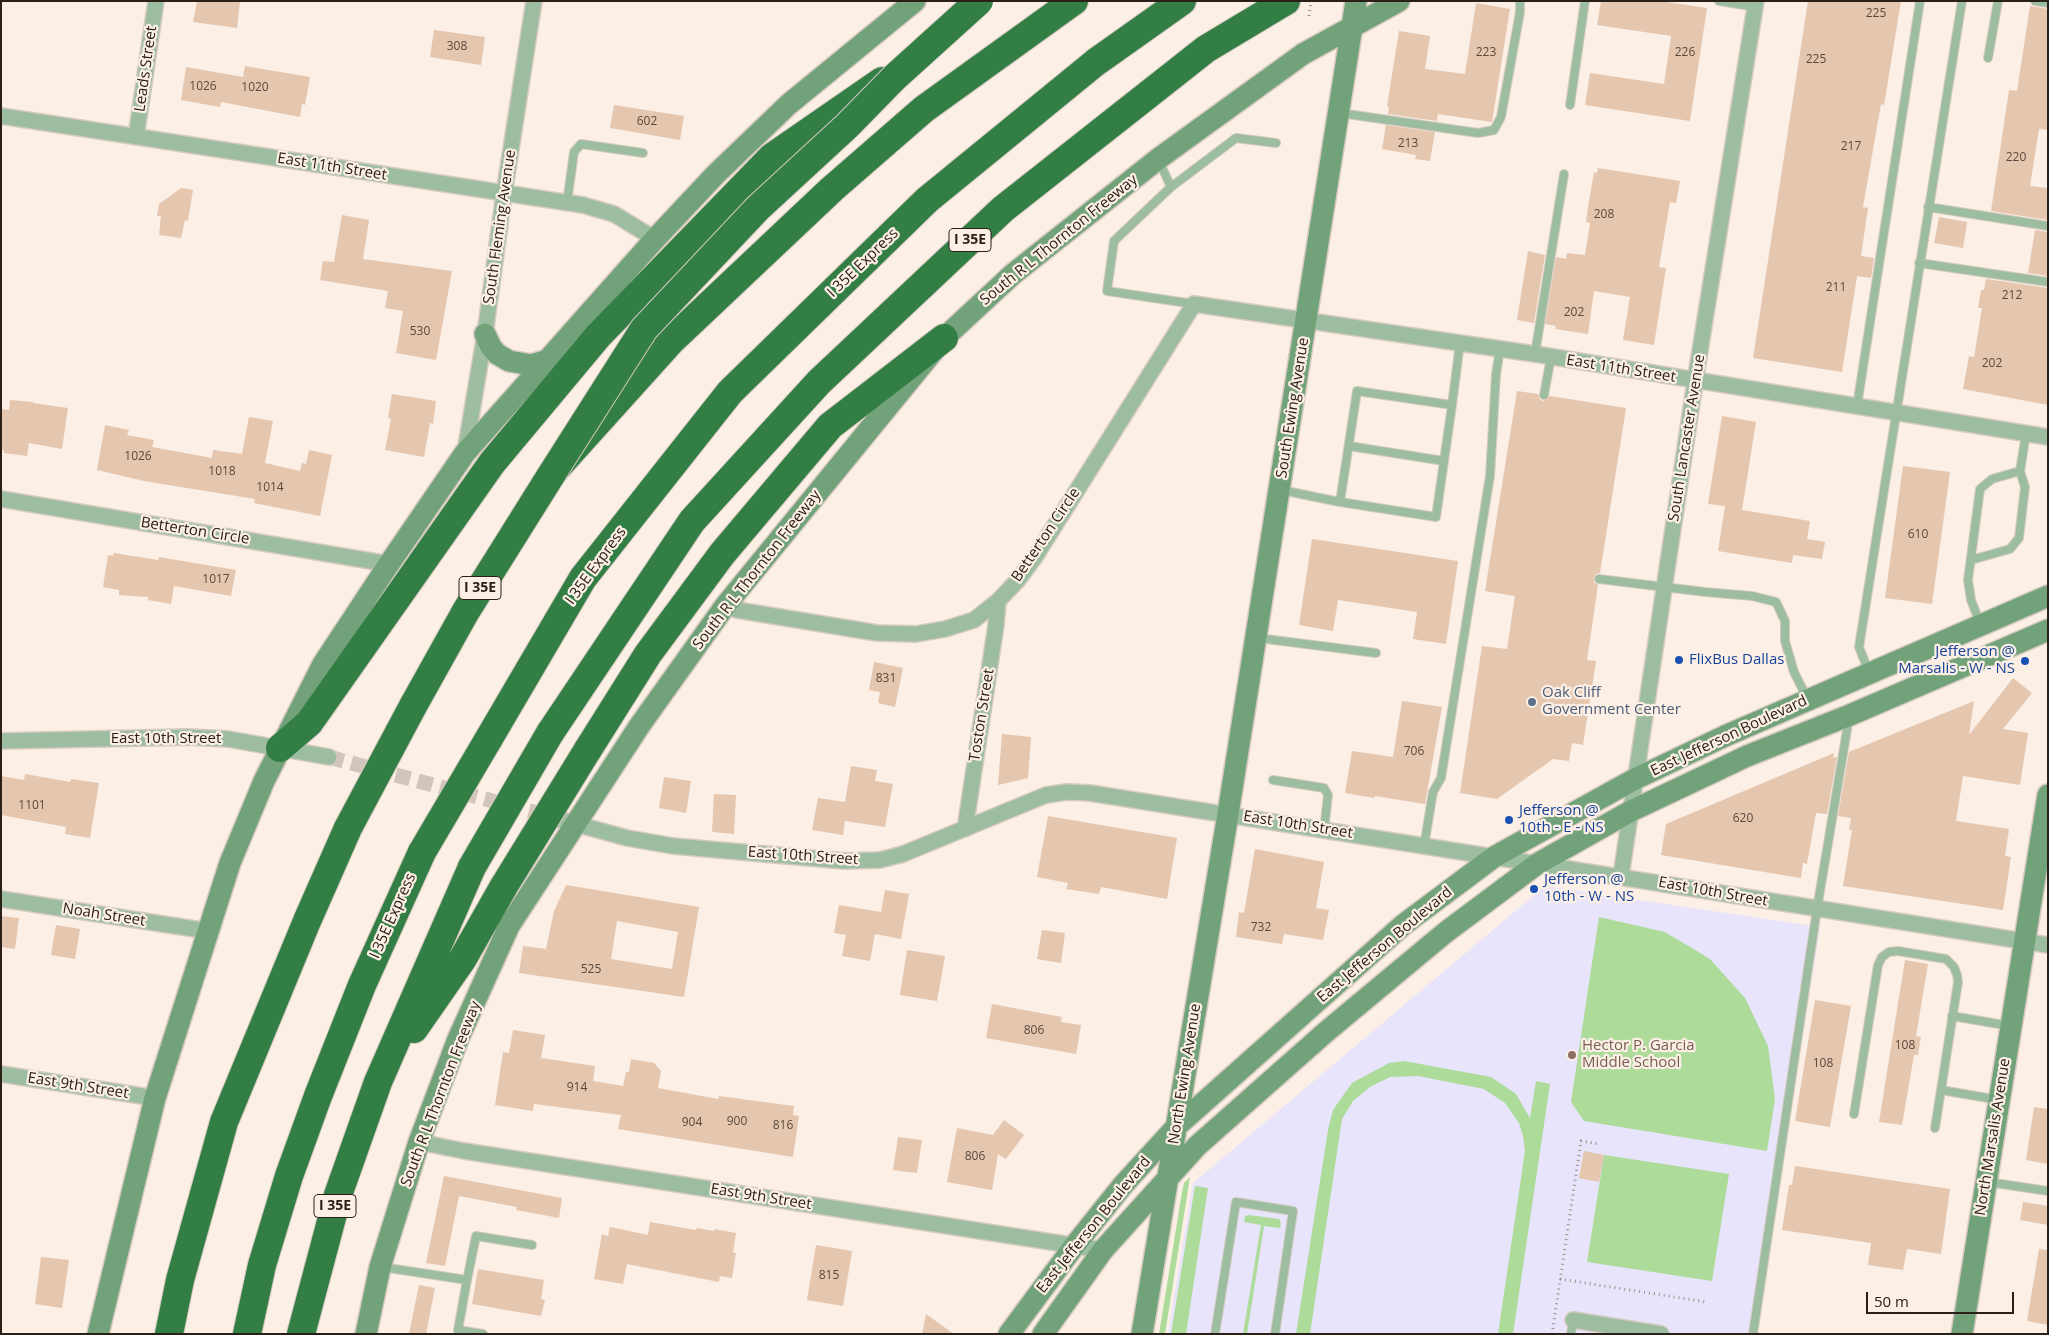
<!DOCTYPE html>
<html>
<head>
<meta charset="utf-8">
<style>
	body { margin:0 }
	#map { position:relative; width:2049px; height:1335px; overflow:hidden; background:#fcefe5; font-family:"Open Sans",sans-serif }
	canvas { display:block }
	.frame { position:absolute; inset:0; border:2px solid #2b2017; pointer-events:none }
	.scale { position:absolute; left:1866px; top:1292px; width:148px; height:22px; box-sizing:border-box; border:2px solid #2b2017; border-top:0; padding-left:6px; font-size:15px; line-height:18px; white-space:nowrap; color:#2b2017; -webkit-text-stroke:4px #fcefe5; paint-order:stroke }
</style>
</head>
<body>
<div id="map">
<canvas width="2049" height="1335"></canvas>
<div class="frame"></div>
<div class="scale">50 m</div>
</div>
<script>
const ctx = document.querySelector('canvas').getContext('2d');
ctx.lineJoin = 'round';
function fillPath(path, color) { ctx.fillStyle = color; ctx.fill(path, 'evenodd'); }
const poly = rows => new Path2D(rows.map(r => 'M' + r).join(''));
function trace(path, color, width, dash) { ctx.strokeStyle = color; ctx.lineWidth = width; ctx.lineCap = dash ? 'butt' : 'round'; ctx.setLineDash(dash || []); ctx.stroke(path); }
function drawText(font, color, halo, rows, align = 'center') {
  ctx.font = font + ' "Open Sans",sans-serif'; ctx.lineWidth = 4.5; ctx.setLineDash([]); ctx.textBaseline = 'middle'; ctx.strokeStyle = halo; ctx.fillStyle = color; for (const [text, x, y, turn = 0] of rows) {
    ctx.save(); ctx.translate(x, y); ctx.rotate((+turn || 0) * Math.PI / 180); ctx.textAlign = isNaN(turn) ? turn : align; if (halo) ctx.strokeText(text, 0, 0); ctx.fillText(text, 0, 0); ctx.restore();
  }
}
fillPath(poly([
	[1545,886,1820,927,1756,1334,1168,1334,1193,1183]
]), '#e7e4fb');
fillPath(poly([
	[1599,917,1665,932,1710,959,1745,998,1768,1046,1775,1099,1767,1151,1584,1121,1571,1102],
	[1404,1061,1491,1077,1516,1094,1530,1118,1536,1081,1550,1084,1513,1334,1498,1334,1525,1151,1523,1136,1519,1123,1505,1103,1484,1089,1418,1076,1390,1077,1370,1087,1353,1101,1342,1119,1310,1334,1296,1334,1328,1130,1333,1110,1352,1083,1389,1063],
	[1604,1155,1729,1174,1712,1281,1587,1262],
	[1190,1177,1165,1334,1159,1334,1182,1192,1184,1183],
	[1195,1186,1208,1188,1186,1334,1171,1334],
	[1249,1215,1279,1219,1281,1223,1280,1228,1264,1226,1247,1334,1243,1334,1261,1225,1244,1222,1245,1216]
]), '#addb99');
fillPath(poly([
	[197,1,240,1,237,28,193,22],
	[1601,1,1660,1,1707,8,1690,121,1585,105,1590,73,1664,84,1671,36,1597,25],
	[1808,1,1901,1,1884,105,1881,104,1863,207,1868,208,1861,256,1874,258,1871,278,1857,276,1842,372,1753,358],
	[1476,3,1510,9,1492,122,1438,114,1437,121,1388,114,1389,107,1387,106,1399,31,1430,36,1425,69,1465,74],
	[2030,6,2048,9,2048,130,2039,129,2030,186,2048,188,2048,220,1991,211,2009,90,2017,91],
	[434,30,485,37,481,65,430,57],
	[245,66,310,77,305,105,302,104,300,117,221,102,220,107,181,100,186,67,243,77],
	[614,105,684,116,680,140,610,128],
	[1386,125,1435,132,1430,161,1415,159,1416,155,1382,149],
	[1598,168,1680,181,1676,203,1670,202,1659,267,1666,268,1654,345,1623,340,1630,297,1594,291,1588,334,1555,329,1556,326,1545,324,1556,257,1566,259,1567,253,1585,255,1590,223,1586,222,1588,207,1594,172,1597,173],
	[181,188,193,190,188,221,185,220,181,238,159,235,161,216,157,216,159,204],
	[342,215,369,220,363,259,452,271,436,360,396,353,403,311,385,308,388,291,320,280,323,261,334,262],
	[1939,217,1967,222,1963,248,1934,243],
	[2035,230,2048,232,2048,276,2028,273],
	[1528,251,1545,255,1534,323,1517,320],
	[1986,279,2048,288,2048,405,1963,389,1969,356,1974,357,1982,308,1978,308,1981,290,1984,290],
	[1517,391,1538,394,1540,399,1543,401,1550,396,1626,408,1600,573,1596,574,1594,578,1594,582,1598,585,1587,660,1596,661,1583,745,1572,743,1569,761,1553,759,1497,799,1460,793,1482,646,1507,649,1515,596,1485,591],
	[392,394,436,401,433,424,430,423,424,457,385,450,391,419,388,418],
	[10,400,33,402,33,403,68,408,62,449,29,443,27,456,4,453,4,450,1,450,1,409,9,410],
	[1722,416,1756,422,1742,510,1810,521,1807,539,1825,542,1822,559,1793,555,1792,563,1718,551,1725,506,1708,504],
	[249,417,273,421,265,463,300,471,302,463,306,464,309,450,332,455,320,516,254,503,255,499,144,481,97,470,105,425,129,430,127,435,154,440,152,447,212,458,213,450,242,454],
	[1903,466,1950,472,1932,604,1885,598],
	[1312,539,1458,561,1446,644,1413,639,1417,612,1338,600,1333,631,1299,625],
	[114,553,158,560,159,557,236,570,231,596,174,586,171,604,148,600,148,597,119,595,119,590,103,587,108,555,113,556],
	[874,662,903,668,895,707,878,703,880,692,869,690],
	[2013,678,2032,693,2003,729,2028,733,2020,785,1963,776,1956,821,2009,829,2005,856,2011,857,2003,910,1843,886,1852,830,1849,830,1851,818,1838,816,1849,752,1974,701,1969,735],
	[1402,701,1442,707,1425,804,1375,796,1374,798,1345,793,1352,751,1393,757],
	[1002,734,1031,737,1028,778,998,785],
	[1834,753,1833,758,1837,757,1827,814,1816,813,1807,864,1803,863,1801,878,1661,855,1666,824],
	[851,766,877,770,875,781,893,784,885,827,845,821,843,835,812,830,818,798,845,802],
	[25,774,70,782,71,779,99,783,90,838,65,834,66,827,1,815,1,776,24,780],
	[664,777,691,781,686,813,659,808],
	[714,794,736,795,734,834,712,832],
	[1048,816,1177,838,1167,899,1101,887,1099,894,1066,889,1068,883,1037,877],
	[1255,849,1324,862,1316,908,1329,910,1323,940,1284,934,1282,944,1236,937,1239,912,1244,913],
	[566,885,699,907,684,997,519,973,523,946,546,949,554,911],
	[617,921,678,932,672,969,611,959],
	[885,890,909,894,901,939,875,934,870,961,842,956,846,935,834,933,839,905,881,912],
	[1,916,19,918,15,949,1,947],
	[56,925,80,929,75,959,51,955],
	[1042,930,1065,933,1061,963,1037,959],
	[907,950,945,956,937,1001,900,995],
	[1905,960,1928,964,1916,1036,1921,1037,1918,1055,1914,1055,1902,1125,1879,1122],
	[1815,1000,1851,1006,1830,1127,1795,1121],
	[992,1004,1062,1017,1061,1022,1081,1025,1076,1054,986,1038],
	[513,1030,545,1035,541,1058,595,1066,593,1081,623,1086,626,1072,629,1072,631,1059,654,1063,661,1071,658,1088,718,1099,719,1096,794,1106,793,1115,799,1116,793,1157,618,1129,621,1115,534,1104,533,1111,495,1105,503,1052,509,1053],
	[2034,1107,2048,1109,2048,1164,2026,1160],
	[1004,1120,1024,1135,1006,1159,998,1154,992,1190,947,1182,957,1128,993,1135],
	[898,1137,922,1140,917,1173,893,1170],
	[1584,1151,1604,1155,1599,1182,1579,1178],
	[1795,1166,1950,1189,1941,1254,1907,1249,1903,1270,1868,1265,1871,1243,1782,1230,1789,1185,1792,1185],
	[444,1176,562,1198,559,1218,516,1210,517,1207,459,1196,445,1266,426,1263],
	[2023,1202,2048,1206,2048,1225,2020,1220],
	[650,1222,696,1230,697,1228,714,1231,714,1229,736,1233,733,1253,736,1253,732,1278,720,1276,719,1282,627,1264,623,1284,594,1279,602,1234,608,1236,610,1227,648,1235],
	[816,1245,852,1251,843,1306,807,1300],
	[2039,1249,2048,1250,2048,1325,2027,1321],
	[41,1257,69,1260,62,1308,35,1304],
	[478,1269,544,1280,541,1299,545,1300,541,1316,472,1304],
	[419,1285,435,1288,426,1334,409,1334],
	[926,1314,954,1334,922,1334]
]), '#e5c6af');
trace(poly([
	[329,757,552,817]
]), '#d2c6bc', 15, [15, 8]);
const lane = poly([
	[1719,1,1756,7],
	[2035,1,2048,3],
	[1988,58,1998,1],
	[1570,105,1585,1],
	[1340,113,1478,133,1494,130,1501,117,1520,12,1520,1],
	[1159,161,1171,187,1114,241,1107,291,1194,304],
	[1171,187,1236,138,1276,143],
	[567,203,574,152,581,144,643,153],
	[1928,207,2048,226],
	[1919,263,2048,282],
	[1535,354,1564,174],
	[1544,395,1551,357],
	[1452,405,1460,343],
	[1857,406,1920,1],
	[1349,446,1444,461],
	[1281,490,1340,502,1436,517,1452,405,1357,391,1340,502],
	[1971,560,2010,549,2019,538,2025,487,2020,471],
	[1599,579,1705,592,1752,596,1776,602,1785,621,1785,641,1794,672,1807,698],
	[1980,623,1971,600,1968,580,1980,489,1992,479,2020,471,2026,434],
	[1258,638,1376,653],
	[1869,672,1859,647,1962,1],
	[1273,780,1324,788,1328,795,1324,830],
	[1424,846,1433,792,1441,778,1490,476,1496,374,1500,349],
	[1952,1016,2010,1026],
	[1941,1090,1999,1100],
	[1854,1114,1878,965,1882,957,1889,952,1898,951,1946,959,1954,967,1957,975,1958,982,1935,1128],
	[1988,1182,2048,1191],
	[382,1267,467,1280,458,1330,483,1334],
	[467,1280,476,1236,532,1245],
	[1215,1334,1236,1202,1293,1211,1275,1334],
	[1571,1334,1573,1320],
	[1753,1334,1817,909,1849,718]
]);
const street = poly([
	[1,116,583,205,614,214,655,239],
	[136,137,156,1],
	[465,452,485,334,504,194,534,1],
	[1,499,389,564],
	[725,606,737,610,877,633,916,634,945,629,974,620,998,601,1018,580,1035,557,1194,304,1535,354,2048,437],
	[1,741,188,737,228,739,329,757],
	[558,819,627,838,673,846,844,861,880,860,903,854,1046,795,1067,792,1090,793,2048,945],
	[965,829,996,625,998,601],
	[1621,876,1695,382,1756,1],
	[1,899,208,931],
	[1,1074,155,1098],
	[419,1142,464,1151,1103,1250],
	[1573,1320,1661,1334]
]);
const secondary = poly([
	[485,334,491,347,497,354,509,361,531,365,548,360],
	[98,1334,155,1098,230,863,264,781,323,664,389,564,465,453,655,239,716,174,789,104,915,1],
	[366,1334,380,1267,419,1142,458,1039,509,926,640,725,725,606,944,338,1013,274,1158,159,1303,54,1399,1],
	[1009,1334,1075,1245,1123,1185,1177,1126,1403,925,1494,857,1635,779,1725,736,2048,596],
	[1043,1334,1103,1250,1197,1146,1327,1031,1446,932,1537,864,1631,811,1747,756,1850,715,2048,630],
	[1142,1334,1228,814,1356,1],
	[1962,1334,2048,795]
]);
const highway = poly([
	[413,706,466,611,553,472,672,340,832,189,924,109,1074,1],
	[550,733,692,521,819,382,1003,209,1206,49,1286,1],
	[488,740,583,578,730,392,927,200,1096,62,1182,1],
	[280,748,309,723,492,463,598,336,772,157,882,81],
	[587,751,648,654,722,554,830,426,944,338],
	[414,1029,462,960,504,886],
	[169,1334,180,1280,224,1122,307,921,348,828],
	[247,1334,262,1265,289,1176,318,1096,362,985,422,852],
	[301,1334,338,1195,378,1082,472,867]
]);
trace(lane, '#d6cac0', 10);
trace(street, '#d6cac0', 18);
trace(secondary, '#d6cac0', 24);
trace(highway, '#d6cac0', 30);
trace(poly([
	[1309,16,1311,1],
	[1560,1279,1706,1302],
	[1552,1334,1581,1141,1600,1144]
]), '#9c9086', 3, [1, 4]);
trace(lane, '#9dbda1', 8);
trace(street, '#9dbda1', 15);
trace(secondary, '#72a27a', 21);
trace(highway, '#327e45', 28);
const highwayBridge = poly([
	[553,472,644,329,758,208,847,126,895,77,979,1],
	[348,828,413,706],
	[422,852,488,740],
	[472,867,550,733],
	[504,886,587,751]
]);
trace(highwayBridge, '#d6cac0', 30, []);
trace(highwayBridge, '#327e45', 28);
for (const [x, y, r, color] of [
	[1679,660,5,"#1a4fb4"],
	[2025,661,5,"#1a4fb4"],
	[1532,702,5,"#5c6f8a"],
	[1509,820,5,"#1a4fb4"],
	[1534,889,5,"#1a4fb4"],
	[1572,1055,5,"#8d6e63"]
]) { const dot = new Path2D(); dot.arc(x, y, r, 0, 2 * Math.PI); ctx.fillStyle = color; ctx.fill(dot); trace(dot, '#fcefe5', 2); }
drawText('12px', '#5a4a3d', null, [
	["225",1876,14],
	["308",457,47],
	["223",1486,53],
	["226",1685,53],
	["225",1816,60],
	["1026",203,87],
	["1020",255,88],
	["602",647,122],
	["213",1408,144],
	["217",1851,147],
	["220",2016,158],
	["208",1604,215],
	["211",1836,288],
	["212",2012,296],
	["202",1574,313],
	["530",420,332],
	["202",1992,364],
	["1026",138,457],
	["1018",222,472],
	["1014",270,488],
	["610",1918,535],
	["1017",216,580],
	["831",886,679],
	["706",1414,752],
	["1101",32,806],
	["620",1743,819],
	["732",1261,928],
	["525",591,970],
	["806",1034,1031],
	["108",1905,1046],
	["108",1823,1064],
	["914",577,1088],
	["900",737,1122],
	["904",692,1123],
	["816",783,1126],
	["806",975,1157],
	["815",829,1276]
]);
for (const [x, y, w] of [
	[970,240,42],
	[480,588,42],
	[335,1206,42]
]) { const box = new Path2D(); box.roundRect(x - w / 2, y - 11.5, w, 23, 4); ctx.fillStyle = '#fcefe5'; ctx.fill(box); trace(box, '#2b2017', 1); }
drawText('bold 14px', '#2b2017', null, [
	["I 35E",970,240],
	["I 35E",480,588],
	["I 35E",335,1206]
]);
drawText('15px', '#2b2017', '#fcefe5', [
	["Leads Street",146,69,-82],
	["East 11th Street",332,167,9],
	["South Fleming Avenue",500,227,-82],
	["South R L Thornton Freeway",1059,240,-39],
	["I 35E Express",863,263,-44],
	["East 11th Street",1621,369,9],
	["South Ewing Avenue",1293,408,-81],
	["South Lancaster Avenue",1687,438,-81],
	["Betterton Circle",195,531,9],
	["Betterton Circle",1046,535,-56],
	["I 35E Express",596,566,-54],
	["South R L Thornton Freeway",757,570,-52],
	["Toston Street",982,715,-81],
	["East Jefferson Boulevard",1729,736,-25],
	["East 10th Street",166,739],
	["East 10th Street",1298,825,9],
	["East 10th Street",803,856,4],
	["East 10th Street",1713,892,10],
	["Noah Street",104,915,9],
	["I 35E Express",393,916,-66],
	["East Jefferson Boulevard",1385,945,-40],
	["North Ewing Avenue",1185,1074,-81],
	["East 9th Street",78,1086,9],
	["South R L Thornton Freeway",441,1094,-69],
	["North Marsalis Avenue",1993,1137,-81],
	["East 9th Street",761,1197,9],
	["East Jefferson Boulevard",1094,1225,-51]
]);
drawText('15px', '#164399', '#fcefe5', [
	["Jefferson @",2015,652,"right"],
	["Marsalis - W - NS",2015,669,"right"],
	["FlixBus Dallas",1689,660],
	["Jefferson @",1519,811],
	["10th - E - NS",1519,828],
	["Jefferson @",1544,880],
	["10th - W - NS",1544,897]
], 'left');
drawText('15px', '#4e5e75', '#fcefe5', [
	["Oak Cliff",1542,693],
	["Government Center",1542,710]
], 'left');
drawText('15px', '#785e54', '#fcefe5', [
	["Hector P. Garcia",1582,1046],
	["Middle School",1582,1063]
], 'left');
</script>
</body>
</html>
